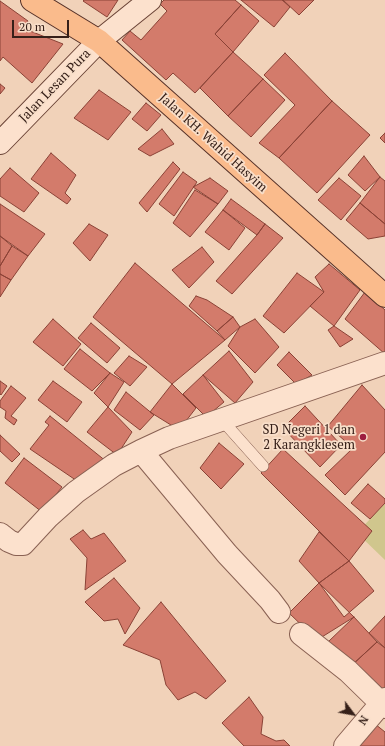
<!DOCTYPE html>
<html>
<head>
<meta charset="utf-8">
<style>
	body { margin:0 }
	#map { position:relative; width:385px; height:746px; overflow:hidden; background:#f1d2b9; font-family:"PT Serif",serif }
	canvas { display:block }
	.north { position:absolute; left:333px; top:694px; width:40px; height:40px; -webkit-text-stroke:3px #f8dec9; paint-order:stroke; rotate:122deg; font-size:11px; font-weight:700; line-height:16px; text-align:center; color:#362019 }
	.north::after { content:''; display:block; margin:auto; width:14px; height:18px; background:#362019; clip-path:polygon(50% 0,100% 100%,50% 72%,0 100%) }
	.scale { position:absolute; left:12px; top:20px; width:57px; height:18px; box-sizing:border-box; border:2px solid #362019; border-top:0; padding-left:5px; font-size:12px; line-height:14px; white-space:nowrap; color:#362019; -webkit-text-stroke:3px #f8dec9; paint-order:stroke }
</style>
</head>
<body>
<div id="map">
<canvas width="385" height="746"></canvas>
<div class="north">N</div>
<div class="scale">20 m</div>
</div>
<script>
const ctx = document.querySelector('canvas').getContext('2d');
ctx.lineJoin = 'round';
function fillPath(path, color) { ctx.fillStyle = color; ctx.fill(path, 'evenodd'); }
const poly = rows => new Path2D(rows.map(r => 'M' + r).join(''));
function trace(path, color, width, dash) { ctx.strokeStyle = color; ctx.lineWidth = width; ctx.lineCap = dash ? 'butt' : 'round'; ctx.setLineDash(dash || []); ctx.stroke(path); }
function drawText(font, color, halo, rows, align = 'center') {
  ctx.font = font + ' "PT Serif",serif'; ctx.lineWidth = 3.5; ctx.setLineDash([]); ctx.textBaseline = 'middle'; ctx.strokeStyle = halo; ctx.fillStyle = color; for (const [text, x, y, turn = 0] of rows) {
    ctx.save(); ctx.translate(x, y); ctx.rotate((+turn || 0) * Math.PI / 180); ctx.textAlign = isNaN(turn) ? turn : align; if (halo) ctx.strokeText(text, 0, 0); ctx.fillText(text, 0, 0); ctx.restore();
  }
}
fillPath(poly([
	[385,503,385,560,357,533]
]), '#d0c68d');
const building = poly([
	[84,0,118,0,107,17,83,1,84,0],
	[164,0,235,0,241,5,215,34,233,52,195,93,173,73,166,80,122,40,130,31,141,40,167,11,160,4,164,0],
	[241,0,282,0,290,7,274,27,241,0],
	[283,0,314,0,299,15,283,0],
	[0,1,28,21,25,29,63,44,32,83,3,57,0,61,0,1],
	[241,5,259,21,233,52,215,34,241,5],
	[233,52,263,79,228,116,200,88,233,52],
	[285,53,332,101,279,158,259,143,295,105,264,75,285,53],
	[263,79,285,100,251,137,228,116,263,79],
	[0,84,5,88,0,94,0,84],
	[99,90,131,112,108,140,74,118,99,90],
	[332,101,370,135,317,193,279,158,332,101],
	[146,103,161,115,147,131,132,119,146,103],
	[162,129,174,144,150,156,138,149,162,129],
	[385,133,385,143,380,138,385,133],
	[51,153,76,175,65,193,71,199,67,204,31,179,51,153],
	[364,156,380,177,365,191,348,175,364,156],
	[173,162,180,169,147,212,139,203,173,162],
	[10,168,39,193,24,212,0,196,0,179,10,168],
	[183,172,197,182,174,216,159,204,183,172],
	[380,177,385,181,385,224,360,203,380,177],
	[210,178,228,191,218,204,193,187,210,178],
	[339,178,361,196,341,220,318,200,339,178],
	[195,190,218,204,190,237,173,223,195,190],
	[231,199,265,224,257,235,223,210,231,199],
	[360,203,385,224,385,236,368,239,346,220,360,203],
	[0,204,45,234,28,256,0,236,0,204],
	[223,210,245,228,229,250,205,232,223,210],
	[89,224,108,235,90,261,73,243,89,224],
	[265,224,283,238,232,294,216,281,257,235,265,224],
	[0,236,12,246,0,266,0,236],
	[12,246,28,256,11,280,0,274,0,266,12,246],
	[202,247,214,262,189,288,172,270,202,247],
	[135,263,225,340,172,384,93,317,135,263],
	[329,264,360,290,334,326,310,306,324,292,315,277,329,264],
	[297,273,324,292,284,333,263,316,297,273],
	[0,274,11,280,0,297,0,274],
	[365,292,385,310,385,354,345,319,365,292],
	[196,296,207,300,233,317,217,331,189,306,196,296],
	[233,317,240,327,225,340,217,331,233,317],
	[53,319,81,344,63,366,33,342,53,319],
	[255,319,279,347,255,373,228,346,240,327,255,319],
	[91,323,120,348,107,363,78,338,91,323],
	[334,326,353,339,340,347,328,330,334,326],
	[80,349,110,373,92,391,64,369,80,349],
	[229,351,253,382,235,403,203,375,229,351],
	[289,352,312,375,296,384,277,365,289,352],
	[129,356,147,367,130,386,114,373,129,356],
	[110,373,124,382,108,407,94,393,110,373],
	[203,375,224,402,206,417,183,394,203,375],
	[0,381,7,386,1,395,0,394,0,381],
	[53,381,82,402,67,422,38,400,53,381],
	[172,384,196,408,179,430,150,412,172,384],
	[362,385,385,410,385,452,345,495,325,475,353,448,328,426,362,385],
	[11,386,26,398,11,416,17,420,14,425,5,418,6,411,0,407,0,401,11,386],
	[126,392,154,415,140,430,114,410,126,392],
	[305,406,341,445,320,467,283,428,305,406],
	[108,407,132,432,117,455,87,432,108,407],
	[50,416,107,462,83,485,30,449,49,425,45,422,50,416],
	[0,435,20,454,12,462,0,451,0,435],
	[219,443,244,464,221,489,200,468,219,443],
	[283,449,372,531,349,561,261,473,283,449],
	[24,458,62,487,42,512,5,483,24,458],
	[368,484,385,499,385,503,370,519,351,503,368,484],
	[83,530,91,539,104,533,126,561,85,590,87,558,70,539,83,530],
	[319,532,349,561,319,583,299,561,319,532],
	[349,561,374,591,344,617,319,583,349,561],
	[114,578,140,608,125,634,118,619,104,621,85,602,114,578],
	[319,583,354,617,317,640,289,613,319,583],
	[161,602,226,681,206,699,195,692,178,700,166,685,160,660,123,645,161,602],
	[385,616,385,648,369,633,385,616],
	[354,617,377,642,351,666,328,642,354,617],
	[377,642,385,648,385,688,382,692,351,666,377,642],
	[249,697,263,717,261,734,276,741,284,740,290,746,244,746,222,723,249,697],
	[375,724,385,732,385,746,358,746,375,724]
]);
fillPath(building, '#d37b6b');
trace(building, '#8a4236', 1);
const lane = poly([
	[222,420,263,466]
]);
const street = poly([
	[141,451,227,554,270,600,279,612],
	[0,534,9,541,16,544,23,544,48,517,76,492,114,465,141,451,169,438,385,363],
	[301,634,348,671,385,707],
	[345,746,385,699]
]);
const secondary = poly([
	[0,143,99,41,150,0]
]);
const primary = poly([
	[32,0,99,41,385,296]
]);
trace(lane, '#896153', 12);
trace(street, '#896153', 24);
trace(secondary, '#6a4336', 24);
trace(primary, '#563128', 24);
trace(lane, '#fce1cd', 11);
trace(street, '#fce1cd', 22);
trace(secondary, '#fce1cd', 22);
trace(primary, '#fabb8c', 22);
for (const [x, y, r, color] of [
	[363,437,4,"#9d1d40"]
]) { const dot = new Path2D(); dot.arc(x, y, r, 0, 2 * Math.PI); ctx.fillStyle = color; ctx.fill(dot); trace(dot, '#f8dec9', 1.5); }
drawText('13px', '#362019', '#f8dec9', [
	["Jalan Lesan Pura",55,86,-46],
	["Jalan KH. Wahid Hasyim",213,143,42]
]);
drawText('13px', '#362019', '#f8dec9', [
	["SD Negeri 1 dan",355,430],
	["2 Karangklesem",355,445]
], 'right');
</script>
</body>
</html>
